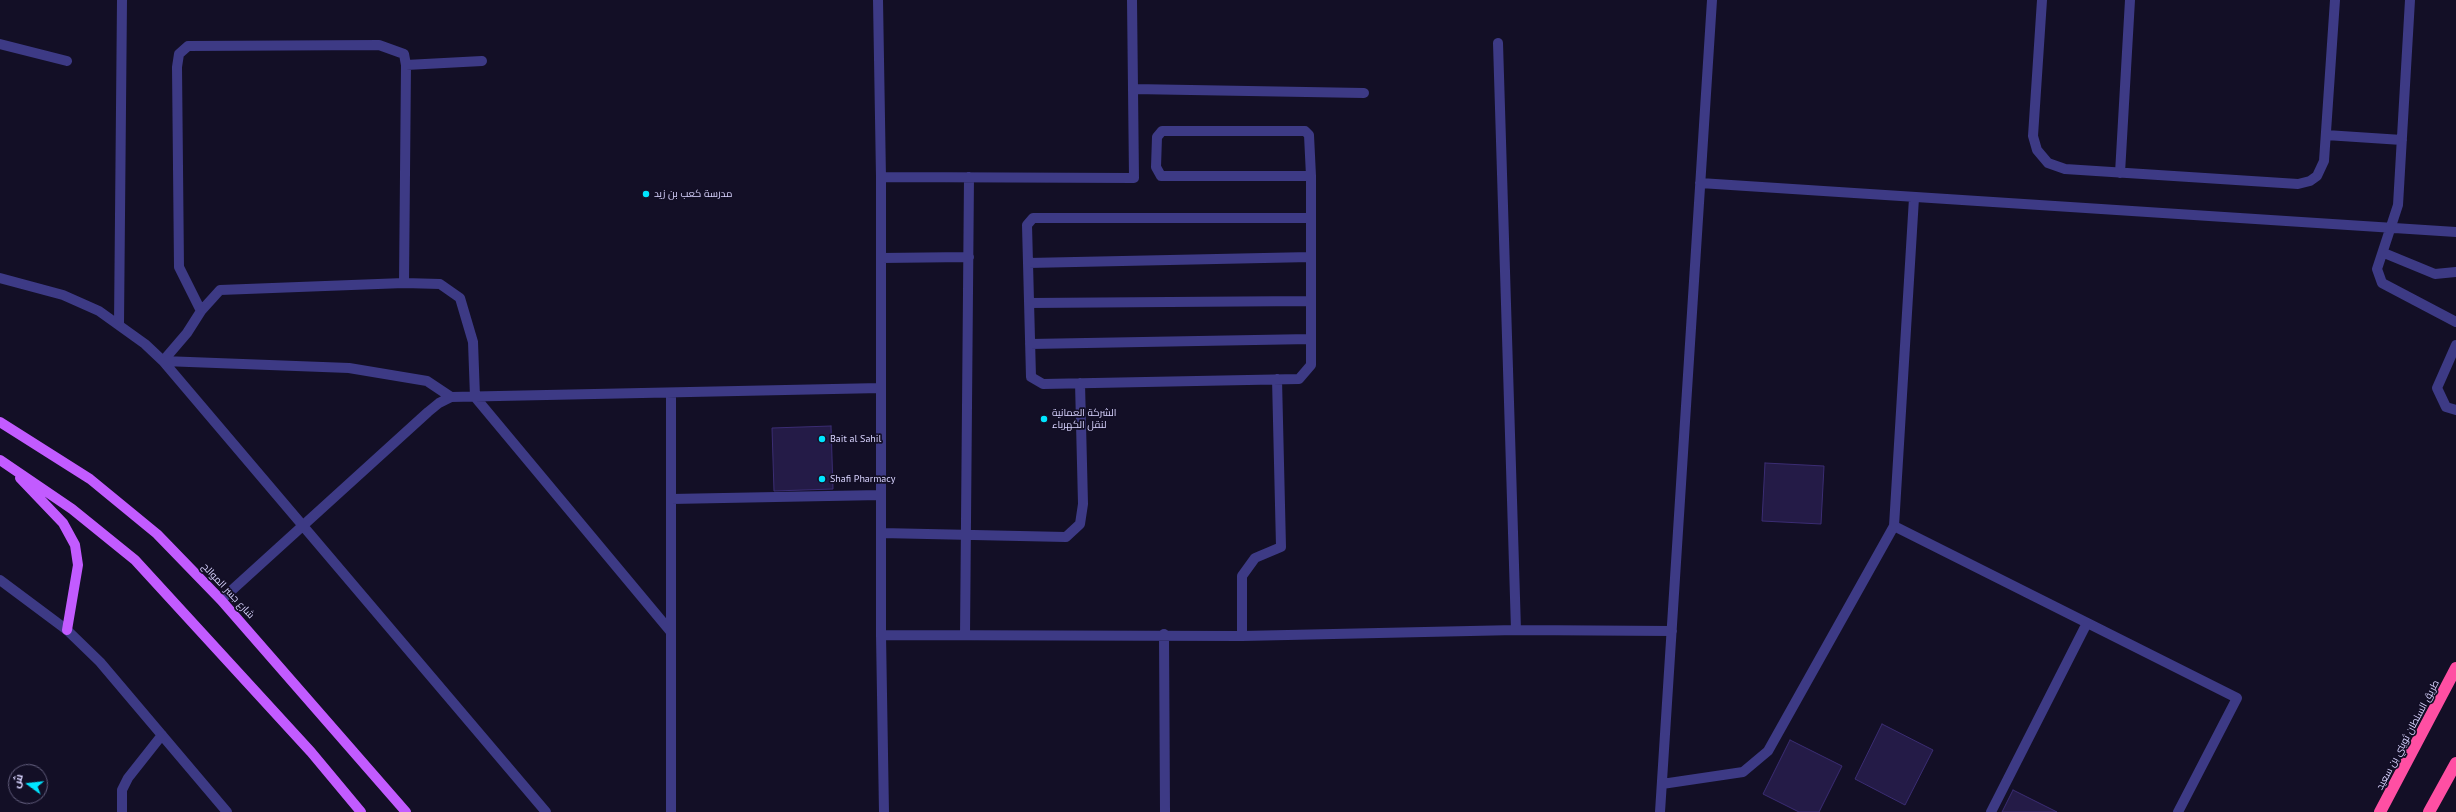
<!DOCTYPE html>
<html>
<head>
<meta charset="utf-8">
<style>
	body { margin:0 }
	#map { position:relative; width:2456px; height:812px; overflow:hidden; background:#130f26; font-family:"PT Sans",Cairo,sans-serif }
	canvas { display:block }
	.north { position:absolute; left:8px; top:764px; width:40px; height:40px; box-sizing:border-box; background:#130f26; border:1px solid #625e7d; border-radius:50%; rotate:285deg; font-size:11px; font-weight:700; line-height:16px; text-align:center; color:#d9d4ff }
	.north::after { content:''; display:block; margin:auto; width:14px; height:18px; background:#00e5ff; clip-path:polygon(50% 0,100% 100%,50% 72%,0 100%) }
</style>
</head>
<body>
<div id="map">
<canvas width="2456" height="812"></canvas>
<div class="north">ش</div>
</div>
<script>
const ctx = document.querySelector('canvas').getContext('2d');
ctx.lineJoin = 'round';
function fillPath(path, color) { ctx.fillStyle = color; ctx.fill(path, 'evenodd'); }
const poly = rows => new Path2D(rows.map(r => 'M' + r).join(''));
function trace(path, color, width, dash) { ctx.strokeStyle = color; ctx.lineWidth = width; ctx.lineCap = dash ? 'butt' : 'round'; ctx.setLineDash(dash || []); ctx.stroke(path); }
function drawText(font, color, halo, rows, align = 'center') {
  ctx.font = font + ' "PT Sans",Cairo,sans-serif'; ctx.lineWidth = 3.5; ctx.setLineDash([]); ctx.textBaseline = 'middle'; ctx.strokeStyle = halo; ctx.fillStyle = color; for (const [text, x, y, turn = 0] of rows) {
    ctx.save(); ctx.translate(x, y); ctx.rotate((+turn || 0) * Math.PI / 180); ctx.textAlign = isNaN(turn) ? turn : align; if (halo) ctx.strokeText(text, 0, 0); ctx.fillText(text, 0, 0); ctx.restore();
  }
}
const building = poly([
	[831,426,833,489,774,491,772,428,831,426],
	[1765,463,1824,466,1821,524,1762,521,1765,463],
	[1882,724,1933,750,1905,805,1855,779,1882,724],
	[1790,740,1842,766,1819,812,1799,812,1763,794,1790,740],
	[2013,790,2057,812,2002,812,2013,790]
]);
fillPath(building, '#241b47');
trace(building, '#3b2d73', 1);
trace(poly([
	[878,0,881,177,881,635,884,812],
	[2042,0,2033,136,2037,150,2048,163,2065,169,2298,184,2310,181,2317,176,2324,161,2335,0],
	[2410,0,2398,205,2377,269,2382,283,2456,322],
	[1498,43,1516,630],
	[0,44,67,61],
	[406,65,482,61],
	[1133,89,1364,93],
	[2326,135,2402,140],
	[2120,173,2130,0],
	[881,177,1134,178,1132,0],
	[1700,183,2456,232],
	[1311,218,1033,218,1027,225,1031,377,1043,384,1299,379,1311,365,1311,176,1309,135,1305,131,1162,131,1157,137,1156,167,1161,176,1311,176],
	[2384,253,2435,274,2456,272],
	[881,258,969,257],
	[1028,263,1311,257],
	[0,278,63,295,99,311,145,344,163,361,546,812],
	[1029,303,1311,301],
	[201,311,179,267,177,67,179,54,188,46,379,45,404,54,406,65,404,283],
	[119,324,122,0],
	[1030,344,1311,339],
	[2456,345,2437,388,2446,407,2456,410],
	[163,361,187,333,201,311,220,290,404,283,440,284,460,298,473,342,475,397,671,632],
	[163,361,349,368,427,381,451,397],
	[671,393,671,812],
	[671,499,881,495],
	[1894,526,2237,698,2178,812],
	[881,533,1066,537,1080,524,1083,504,1080,383],
	[0,580,67,630,100,662,227,812],
	[221,600,428,412,439,403,451,397,881,388],
	[1164,634,1165,812],
	[881,635,1242,636,1516,630,1672,631],
	[965,635,969,177],
	[1242,636,1242,576,1255,558,1281,547,1277,379],
	[1662,784,1743,772,1768,751,1894,526,1914,198],
	[122,812,122,790,128,778,162,735],
	[1660,812,1712,0],
	[1991,812,2087,623]
]), '#3d3a85', 10);
trace(poly([
	[0,422,90,479,157,534,221,600,406,812],
	[0,460,72,509,135,560,311,752,361,812],
	[20,478,63,523,75,545,78,565,67,630]
]), '#c25bff', 10);
trace(poly([
	[2380,812,2456,668],
	[2429,812,2456,763]
]), '#ff4fa3', 12);
for (const [x, y, r, color] of [
	[646,194,4,"#00e5ff"],
	[1044,419,4,"#00e5ff"],
	[822,439,4,"#00e5ff"],
	[822,479,4,"#00e5ff"]
]) { const dot = new Path2D(); dot.arc(x, y, r, 0, 2 * Math.PI); ctx.fillStyle = color; ctx.fill(dot); trace(dot, '#130f26', 1.5); }
drawText('10px', '#d9d4ff', '#130f26', [
	["مدرسة كعب بن زيد",654,194],
	["الشرکة العمانیة",1052,413],
	["لنقل الکهرباء",1052,425],
	["Bait al Sahil",830,439],
	["Shafi Pharmacy",830,479]
], 'left');
drawText('10px', '#d9d4ff', '#130f26', [
	["شارع جسر الموالح",228,591,47],
	["طريق السلطان ثويني بن سعيد",2408,735,-62]
]);
</script>
</body>
</html>
